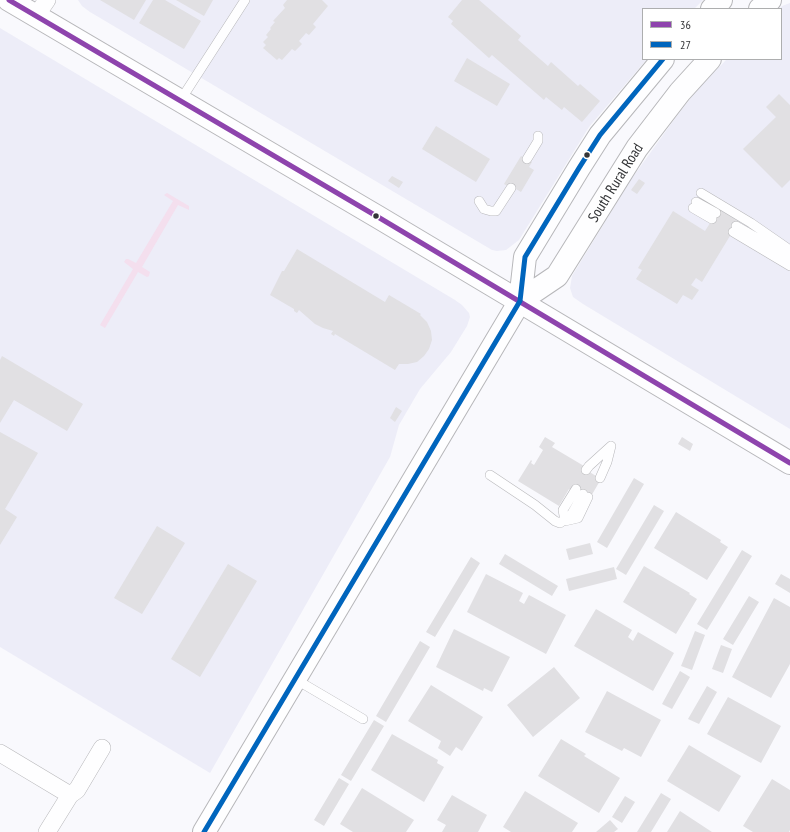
<!DOCTYPE html>
<html>
<head>
<meta charset="utf-8">
<style>
	body { margin:0 }
	#map { position:relative; width:790px; height:832px; overflow:hidden; background:#f9f9fd; font-family:"PT Sans Narrow",sans-serif }
	canvas { display:block }
	.legend { position:absolute; left:642px; top:8px; width:140px; height:52px; box-sizing:border-box; background:#fff; border:1px solid #adaeaf; margin:0; padding:5px 7px; list-style:none; font-size:12px; color:#333437 }
	.legend li { display:flex; align-items:center; gap:8px; height:20px }
	.legend b { width:20px; border:1px solid #adaeaf }
</style>
</head>
<body>
<div id="map">
<canvas width="790" height="832"></canvas>
<ul class="legend">
<li><b style="height:5px;background:#8e44ad"></b>36</li>
<li><b style="height:5px;background:#0065bd"></b>27</li>
</ul>
</div>
<script>
const ctx = document.querySelector('canvas').getContext('2d');
ctx.lineJoin = 'round';
function fillPath(path, color) { ctx.fillStyle = color; ctx.fill(path, 'evenodd'); }
const poly = rows => new Path2D(rows.map(r => 'M' + r).join(''));
function trace(path, color, width, dash) { ctx.strokeStyle = color; ctx.lineWidth = width; ctx.lineCap = dash ? 'butt' : 'round'; ctx.setLineDash(dash || []); ctx.stroke(path); }
function drawText(font, color, halo, rows, align = 'center') {
  ctx.font = font + ' "PT Sans Narrow",sans-serif'; ctx.lineWidth = 3; ctx.setLineDash([]); ctx.textBaseline = 'middle'; ctx.strokeStyle = halo; ctx.fillStyle = color; for (const [text, x, y, turn = 0] of rows) {
    ctx.save(); ctx.translate(x, y); ctx.rotate((+turn || 0) * Math.PI / 180); ctx.textAlign = isNaN(turn) ? turn : align; if (halo) ctx.strokeText(text, 0, 0); ctx.fillText(text, 0, 0); ctx.restore();
  }
}
fillPath(poly([
	[78,0,703,0,694,9,643,9,643,59,647,59,589,127,519,240,506,250,497,251,492,250,90,12,82,6],
	[790,3,790,429,583,304,573,297,570,288,572,276,630,181,676,117,697,90,727,59,781,59,781,9,779,9,782,6],
	[0,28,455,300,462,305,469,313,470,317,467,326,451,352,420,389,399,425,390,457,210,773,0,647]
]), '#ededf8');
fillPath(poly([
	[167,193,189,206,189,210,178,205,142,267,150,272,149,276,147,277,138,272,105,328,100,325,133,269,124,262,126,259,128,259,136,263,173,201,164,195]
]), '#f4dfee');
fillPath(poly([
	[100,0,146,0,134,20],
	[153,0,165,0,201,21,184,49,139,23],
	[176,0,213,0,204,16],
	[287,0,322,0,328,6,313,24,316,27,309,35,306,33,299,41,302,44,295,51,292,49,282,60,279,58,277,60,263,48,266,45,263,42,268,37,266,35,271,29,270,28,275,22,273,21,285,8,283,5],
	[462,0,479,0,521,36,518,40,548,66,551,62,578,86,580,84,600,101,582,122,564,107,562,110,546,97,544,100,492,55,489,58,451,24,453,21,448,17],
	[467,58,510,84,497,106,454,81],
	[779,94,790,105,790,180,782,188,743,149,776,117,766,107],
	[436,126,490,159,476,182,422,149],
	[521,156,532,162,529,167,534,170,521,192,516,189,515,190,504,184],
	[392,176,403,182,399,188,388,181],
	[639,179,645,183,637,194,631,190],
	[719,209,739,221,702,282,696,278,691,285,699,290,692,300,683,295,677,304,636,279,642,270,638,268,673,211,705,231],
	[297,249,385,302,389,295,421,314,420,315,427,322,431,331,432,340,429,349,424,356,417,362,408,364,399,364,395,370,335,334,334,336,331,334,333,331,323,328,315,324,299,310,297,313,294,311,294,309,270,295,282,271,284,271],
	[2,356,83,404,67,431,14,400,0,423,0,360],
	[396,407,402,411,395,422,390,418],
	[0,432,38,453,5,509,17,517,0,545],
	[545,437,555,443,552,447,584,466,583,468,601,479,590,498,572,487,570,490,569,489,559,506,518,481,531,460,532,461,531,463,534,465,543,450,539,447],
	[682,437,693,444,690,451,678,444],
	[634,478,644,484,607,548,597,542],
	[654,505,664,511,626,575,616,569],
	[676,512,721,540,720,542,728,547,707,580,654,548],
	[157,526,185,543,142,614,114,598],
	[590,543,593,554,569,560,566,549],
	[742,550,752,556,707,630,697,624],
	[505,554,558,586,552,596,499,564],
	[471,557,480,563,435,637,426,632],
	[228,564,257,581,200,677,171,659],
	[644,566,690,593,689,594,697,599,676,634,623,602],
	[614,567,617,579,569,591,566,579],
	[486,574,523,593,519,601,524,604,529,595,566,615,546,654,467,612],
	[781,574,790,579,790,593,775,584],
	[749,596,759,602,733,645,723,639],
	[774,598,790,607,790,664,771,698,732,677],
	[596,609,632,630,628,637,633,641,638,632,674,653,653,691,574,646],
	[454,629,510,657,492,692,484,688,483,691,436,667],
	[695,631,705,635,692,670,681,666],
	[420,641,430,647,386,722,376,716],
	[721,645,732,649,723,673,712,669],
	[554,667,580,698,533,737,507,705],
	[680,671,690,677,672,709,662,704],
	[431,685,483,717,462,751,456,747,450,756,438,748,441,741,408,721],
	[707,686,717,692,699,724,688,719],
	[607,691,661,720,641,757,624,748,622,751,585,732],
	[728,697,781,726,761,763,707,734],
	[374,720,384,726,351,781,341,775],
	[392,734,438,760,437,763,444,767,424,802,371,770],
	[561,739,586,754,584,756,620,778,599,813,538,776],
	[689,745,741,776,719,812,667,781],
	[339,778,349,784,324,826,314,820],
	[772,779,790,790,790,830,789,832,753,832,743,826],
	[362,788,414,820,406,832,353,832,340,824],
	[525,791,578,823,572,832,511,832,503,827],
	[661,793,671,799,651,832,637,832],
	[452,795,487,815,478,832,442,832,446,825,437,820],
	[625,796,635,802,622,823,612,817],
	[680,811,712,832,667,832],
	[610,820,618,829,614,832,596,832]
]), '#e1e0e3');
const lane = poly([
	[180,101,245,0],
	[527,159,538,141,538,136],
	[701,193,751,223,790,250],
	[479,201,484,209,491,211,496,211,511,188],
	[696,202,716,213],
	[693,208,712,219],
	[736,226,790,257],
	[733,232,790,266],
	[586,470,589,466,611,446],
	[490,475,535,505,555,521,560,523,571,515,583,494],
	[600,478,607,462,611,446],
	[576,489,563,510,565,521,578,518,588,497],
	[295,679,363,719]
]);
const street = poly([
	[36,16,47,0],
	[0,753,70,795],
	[47,832,70,795,77,790,102,748]
]);
const secondary = poly([
	[204,832,520,301]
]);
const primary = poly([
	[9,0,378,217,790,463],
	[712,9,721,0],
	[760,9,770,0],
	[520,301,557,276,637,148,680,92,710,59],
	[520,301,525,257,579,168,600,135,663,59]
]);
trace(lane, '#b7b7ba', 10);
trace(street, '#b7b7ba', 18);
trace(secondary, '#b7b7ba', 24);
trace(primary, '#b7b7ba', 24);
trace(lane, '#fefeff', 9);
trace(street, '#fefeff', 17);
trace(secondary, '#fefeff', 22);
trace(primary, '#fefeff', 22);
trace(poly([
	[9,0,378,217,790,463]
]), '#8e44ad', 5);
trace(poly([
	[204,832,520,301,525,257,579,168,600,135,663,59]
]), '#0065bd', 5);
for (const [x, y, r, color] of [
	[587,155,3.5,"#333437"],
	[376,216,3.5,"#333437"]
]) { const dot = new Path2D(); dot.arc(x, y, r, 0, 2 * Math.PI); ctx.fillStyle = color; ctx.fill(dot); trace(dot, '#fff', 1.5); }
drawText('15px', '#333437', '#fff', [
	["South Rural Road",616,183,-58]
]);
</script>
</body>
</html>
